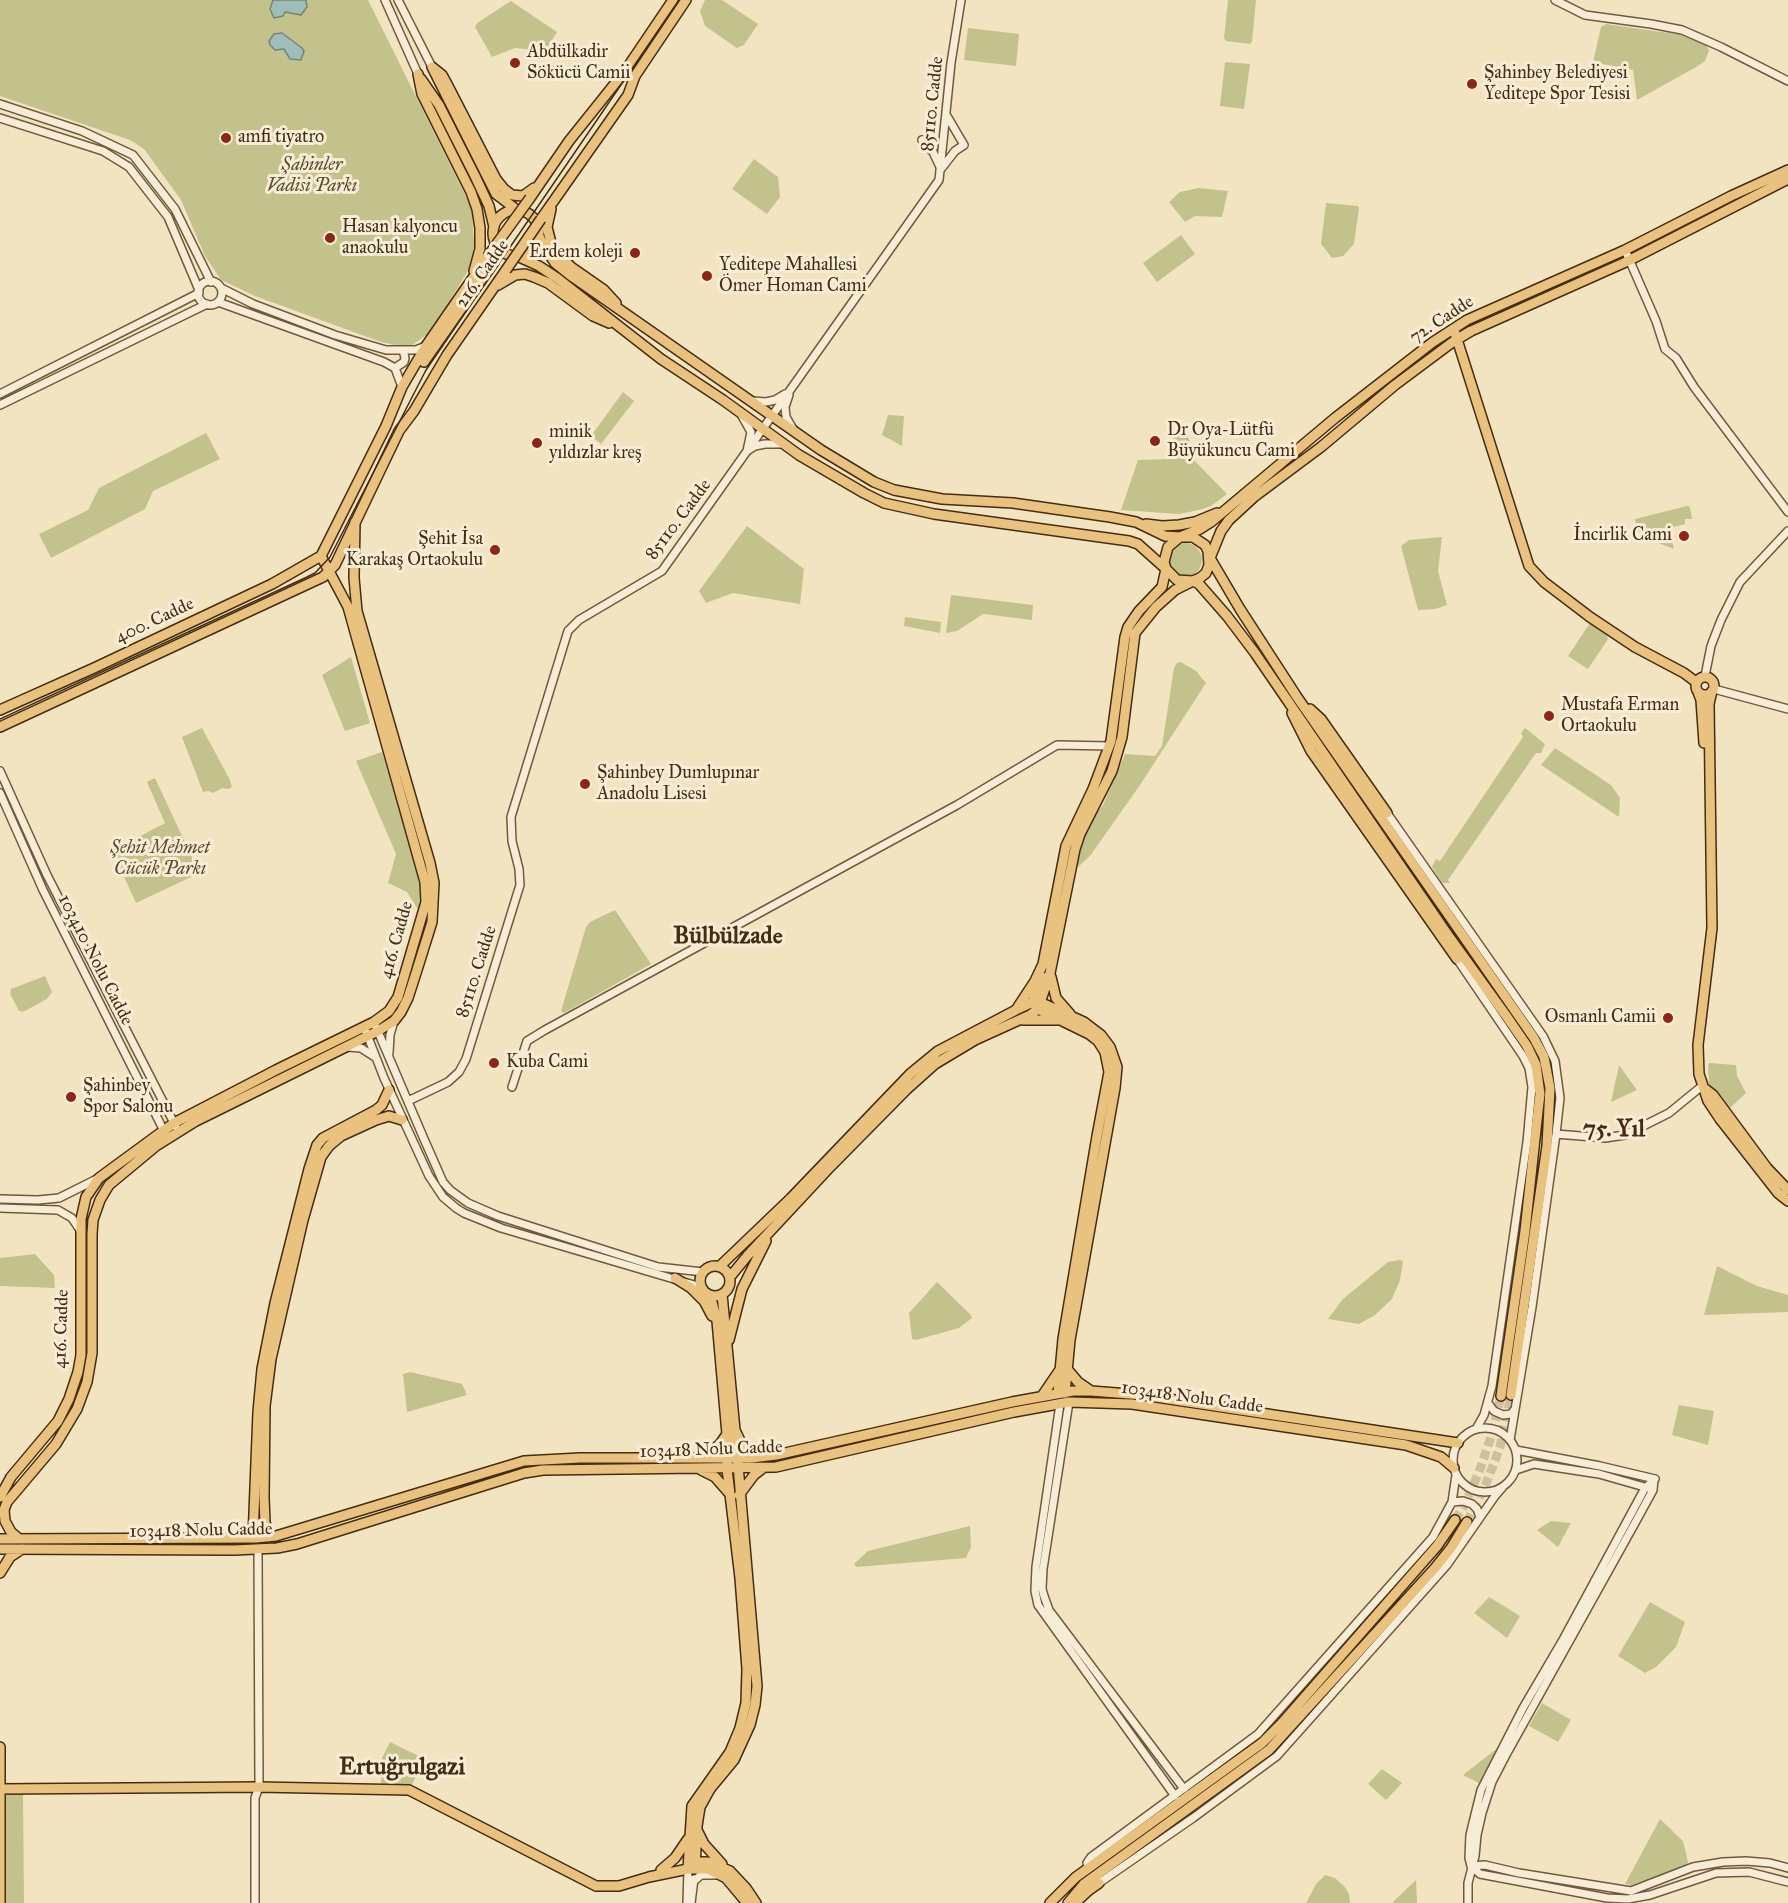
<!DOCTYPE html>
<html>
<head>
<meta charset="utf-8">
<style>
	body { margin:0 }
	canvas { display:block; background:#f3e4c1 }
</style>
</head>
<body>
<canvas width="1788" height="1903"></canvas>
<script>
const ctx = document.querySelector('canvas').getContext('2d');
ctx.lineJoin = 'round';
function fillPath(path, color) { ctx.fillStyle = color; ctx.fill(path, 'evenodd'); }
const poly = rows => new Path2D(rows.map(r => 'M' + r).join(''));
function trace(path, color, width, dash) { ctx.strokeStyle = color; ctx.lineWidth = width; ctx.lineCap = dash ? 'butt' : 'round'; ctx.setLineDash(dash || []); ctx.stroke(path); }
function drawText(font, color, halo, rows, align = 'center') {
  ctx.font = font + ' "IM FELL Great Primer",serif'; ctx.lineWidth = 6; ctx.setLineDash([]); ctx.textBaseline = 'middle'; ctx.strokeStyle = halo; ctx.fillStyle = color; for (const [text, x, y, turn = 0] of rows) {
    ctx.save(); ctx.translate(x, y); ctx.rotate((+turn || 0) * Math.PI / 180); ctx.textAlign = isNaN(turn) ? turn : align; if (halo) ctx.strokeText(text, 0, 0); ctx.fillText(text, 0, 0); ctx.restore();
  }
}
fillPath(poly([
	[0,0,368,0,472,209,474,243,473,262,432,331,408,348,381,342,255,296,221,280,205,256,181,200,144,149,130,140,0,96],
	[705,0,722,0,758,24,744,45,737,48,705,26,700,11],
	[1228,0,1256,0,1252,42,1250,44,1226,41,1224,38],
	[511,1,557,32,545,51,515,48,492,57,475,27,477,23],
	[1606,24,1682,35,1707,46,1709,51,1705,61,1698,66,1637,100,1633,70,1593,62,1601,27],
	[968,28,1019,34,1016,66,964,60],
	[1225,62,1250,64,1244,109,1220,106],
	[754,159,778,177,780,197,767,214,732,189],
	[1198,188,1228,191,1222,217,1195,216,1185,222,1169,202,1180,192],
	[1326,203,1358,206,1359,208,1354,244,1343,256,1332,258,1321,244],
	[1181,235,1195,254,1157,282,1143,263],
	[623,392,634,401,601,444,591,436],
	[888,415,904,416,902,446,882,435],
	[1187,430,1192,458,1227,494,1211,506,1199,510,1179,514,1121,510,1138,460,1171,459,1174,432],
	[206,433,220,459,153,491,145,509,51,558,39,534,88,510,99,488],
	[1687,506,1690,507,1692,519,1685,519,1685,524,1669,528,1674,549,1645,538,1636,528,1635,519],
	[747,526,804,569,800,604,733,593,706,603,699,591],
	[1442,537,1438,571,1447,605,1435,609,1418,610,1401,546,1409,540],
	'1168 560a17 17 0 1 1 34 0a17 17 0 1 1-34 0Z',
	[951,595,1033,605,1032,620,983,614,957,631,946,633],
	[905,617,941,622,940,633,904,626],
	[1590,623,1607,636,1608,639,1588,669,1568,656],
	[351,657,370,723,345,731,322,675],
	[1181,662,1196,671,1206,683,1140,785,1090,856,1077,868,1074,866,1078,851,1091,821,1103,805,1125,754,1155,756,1162,746,1174,668,1177,663],
	[202,728,229,778,232,787,228,789,222,788,213,793,209,791,203,792,182,737],
	[1525,728,1545,744,1541,753,1536,753,1448,880,1450,883,1442,883,1432,867,1436,859,1440,861,1523,737,1521,733],
	[1555,748,1611,785,1620,798,1619,817,1541,765],
	[382,752,414,854,422,901,419,911,407,892,388,883,396,854,356,761],
	[155,778,195,864,191,877,136,903,112,851,165,823,147,782],
	[615,910,651,964,564,1013,561,1011,586,927,590,922],
	[45,976,52,992,47,999,23,1012,19,1011,10,994,11,989],
	[1709,1063,1736,1065,1737,1076,1746,1093,1728,1110,1715,1095,1709,1084,1708,1066],
	[1619,1065,1637,1090,1611,1102],
	[35,1254,54,1275,55,1288,0,1286,0,1258],
	[1400,1260,1403,1261,1400,1280,1392,1299,1375,1315,1359,1324,1328,1319,1343,1299,1388,1262],
	[1717,1266,1757,1286,1788,1295,1788,1312,1704,1315],
	[937,1282,971,1315,972,1318,959,1328,916,1340,912,1339,909,1313],
	[410,1372,462,1384,467,1395,407,1412,403,1374],
	[1679,1405,1714,1411,1708,1445,1672,1435],
	[1551,1521,1571,1523,1558,1547,1537,1530],
	[970,1526,971,1547,966,1558,856,1567,854,1564,868,1551],
	[1489,1597,1520,1616,1507,1638,1474,1613],
	[1650,1602,1685,1622,1676,1647,1656,1667,1645,1673,1618,1656],
	[1542,1703,1571,1720,1558,1742,1529,1726],
	[390,1742,425,1759,409,1790,381,1789,382,1758],
	[1500,1746,1481,1784,1463,1775],
	[1382,1769,1402,1783,1386,1800,1368,1784],
	[5,1789,23,1789,24,1903,6,1903],
	[1660,1819,1683,1841,1688,1862,1684,1868,1631,1885,1625,1884],
	[1325,1875,1335,1878,1344,1886,1349,1894,1350,1903,1306,1903,1316,1884],
	[1416,1880,1417,1903,1393,1903,1394,1901]
]), '#c3c28d');
const water = poly([
	[273,0,306,0,307,7,301,15,285,12,283,16,274,18,270,9,273,0],
	[282,33,302,48,304,51,301,60,290,59,284,49,275,50,270,45,269,41,274,34,282,33]
]);
fillPath(water, '#9dbeb9');
trace(water, '#7a8476', 1.5);
trace(poly([
	[1455,1520,1464,1506,1479,1472,1492,1434,1501,1396],
	[1467,1522,1486,1484,1500,1447,1511,1395]
]), '#d0bf9e', 9, [9, 4.5]);
const minor = poly([
	[385,0,418,74],
	[398,0,432,67],
	[1555,0,1585,15,1651,24,1682,30,1721,47,1788,81],
	[0,104,82,131,133,155,175,209,211,282],
	[0,118,103,151,129,167,168,217,199,290],
	[922,140,933,152,940,167],
	[941,169,955,151,964,145,947,116],
	[1625,250,1656,321,1665,349,1676,358,1694,387,1788,512],
	'198 293a12 12 0 1 1 24 0a12 12 0 1 1-24 0Z',
	[221,288,253,304,335,335,386,350,416,350,426,346],
	[218,302,384,362,395,368,402,387],
	[395,368,404,362,405,358,403,350],
	[0,394,199,293],
	[789,395,785,407,786,417,793,429],
	[753,401,766,402,775,400,785,394],
	[0,405,207,304],
	[742,416,751,432,747,451,755,446,765,444,783,444],
	[1705,676,1711,646,1721,620,1740,582,1788,531],
	[1714,689,1788,709],
	[0,771,47,875,176,1127],
	[0,793,43,890,165,1133],
	[1387,813,1543,1036,1555,1061,1560,1098,1556,1134,1532,1307,1510,1440],
	[1457,959,1523,1056,1529,1068,1532,1087,1527,1142,1492,1386,1484,1415,1476,1429],
	[376,1027,424,1139,443,1182,450,1190,468,1203,498,1216,658,1267,703,1272],
	[366,1032,384,1078,429,1176,443,1197,456,1208,464,1213,501,1228,701,1287],
	[347,1047,361,1048,375,1057],
	[389,1053,390,1035,394,1021],
	[512,1087,527,1041,545,1030,957,805,1057,745,1110,746],
	[408,1101,448,1082,459,1072,466,1059,520,885,519,869,512,841,511,817,568,631,579,620,662,571,939,180,951,63,961,0],
	[1556,1134,1605,1138,1625,1135,1669,1113,1702,1086],
	[0,1199,38,1200,59,1198,97,1179],
	[0,1208,58,1210,72,1218,80,1230],
	[1069,1402,1043,1569,1042,1589,1044,1596,1049,1610,1184,1789],
	[1488,1403,1494,1411,1503,1415,1511,1414,1514,1410],
	[1060,1404,1036,1567,1035,1591,1038,1605,1175,1796],
	'1453 1460a32 32 0 1 1 64 0a32 32 0 1 1-64 0Z',
	[1516,1450,1600,1466,1655,1479],
	[1516,1470,1534,1464,1599,1474,1648,1488],
	[1655,1479,1645,1488,1564,1638,1523,1708,1481,1790,1470,1835,1469,1858,1471,1866,1480,1874,1607,1898,1628,1899,1650,1895,1716,1873,1749,1872,1788,1882],
	[1452,1502,1463,1501,1472,1504,1477,1509,1480,1517],
	[1087,1863,1091,1857,1258,1734,1433,1537,1452,1502,1456,1475],
	[1471,1866,1485,1865,1519,1873,1631,1891,1693,1867,1723,1862,1746,1861,1770,1863,1788,1868],
	[694,1881,701,1875,716,1875],
	[1099,1883,1193,1818,1277,1756,1447,1565,1495,1496,1502,1488],
	[255,1903,255,1798,259,1787,258,1550],
	[687,1903,688,1869],
	[691,1903,694,1879],
	[1468,1903,1468,1883,1475,1856,1477,1835,1482,1813,1492,1782,1507,1753,1635,1523,1653,1490,1654,1479]
]);
const major = poly([
	[432,67,442,75,447,84,496,179,504,189,512,195,523,196,534,188],
	[433,69,496,194,517,210],
	[418,74,422,94,471,192,477,209,480,228,480,249,474,271],
	[421,79,439,105,475,176,489,206,494,227],
	[530,198,569,141,625,71,673,0],
	[551,209,547,227,552,247,571,267,604,290,616,303],
	'493 233a23 23 0 1 1 46 0a23 23 0 1 1-46 0Z',
	[541,219,628,95,635,76,686,0],
	[539,236,542,243,555,263,570,275,821,450,874,482,894,490,942,499,1013,503,1110,517,1136,522,1165,536,1180,537,1200,529,1211,522,1335,418,1433,342,1467,320,1625,250,1731,196,1788,170],
	[517,256,539,266,557,278,661,359,723,400,799,455,864,493,884,503,934,514,1129,541,1138,544,1166,569,1162,587,1139,611,1128,627,1125,637,1111,741,1093,789,1066,846,1043,964,1035,981,1016,1010,938,1051,910,1074,791,1198,720,1266],
	[498,285,515,275,525,274,534,277,548,283,593,316,609,323],
	[1455,333,1529,566,1544,582,1590,617,1635,647,1684,673,1696,682],
	[424,362,494,262,497,250,495,243],
	[1146,524,1162,526,1179,525,1195,522,1217,513],
	[321,556,386,426,402,387,426,346,488,256],
	'1696 686a9 9 0 1 1 18 0a9 9 0 1 1-18 0Z',
	[1712,691,1709,704,1712,928,1698,1045,1699,1074,1708,1101,1720,1119,1778,1193,1788,1201],
	[1698,692,1701,700,1704,743],
	[1310,709,1321,719,1387,813],
	[0,710,94,668,272,584,321,556],
	[1292,713,1311,751,1457,959],
	[0,727,323,577,335,565,399,431,414,411,447,355,506,270],
	[1051,977,1056,998,1070,1014],
	[1033,1002,1041,976],
	[1036,1007,1038,1009,1089,1034,1098,1041,1105,1052,1109,1072,1097,1136,1063,1339,1058,1393],
	[1016,1010,1033,1002,1042,1003,1084,1022,1101,1035,1110,1047,1117,1067,1115,1088,1070,1340,1065,1393],
	[1023,1020,1057,1020],
	[1704,1088,1713,1095,1767,1168,1788,1190],
	'700 1281a15 15 0 1 1 30 0a15 15 0 1 1-30 0Z',
	[730,1277,748,1255,831,1166,906,1090,935,1064,975,1040,1030,1015,1038,1009,1050,973,1075,849,1080,834,1112,771,1122,737,1135,633,1156,607,1175,590,1193,581,1200,578,1206,573,1209,565,1208,551,1205,545,1193,537,1180,537,1168,547,1164,562,1166,569,1177,580,1193,581,1199,584,1227,616,1255,653,1450,938,1507,1017,1527,1046,1536,1065,1540,1094,1538,1111,1525,1231,1501,1396],
	[675,1278,691,1288,704,1301,712,1316],
	[722,1294,735,1430,742,1445,757,1457],
	[729,1340,742,1289,766,1241],
	[1067,1369,1078,1382,1091,1391],
	[1511,1395,1547,1146,1550,1088,1544,1057,1534,1038,1297,697,1240,609,1210,558,1221,531,1229,520,1254,497,1321,447,1395,385,1454,341,1471,331,1628,261,1788,179],
	[1042,1396,1059,1371],
	[705,1457,720,1444,727,1434,717,1321,710,1295],
	[701,1470,715,1477,729,1493],
	[739,1495,754,1475,763,1468],
	[0,1497,11,1477,58,1421,69,1399,78,1372,81,1355,81,1219,86,1197,99,1178,174,1123,276,1070,374,1022,389,1011,398,997,426,902,425,882,348,607,321,556],
	[268,1537,265,1522,264,1498,265,1406,271,1359,303,1220,321,1157,329,1146,341,1136,376,1120,389,1116,402,1120],
	[18,1538,11,1532,5,1521,4,1510,7,1502,56,1444,77,1409,87,1382,92,1353,92,1234,93,1220,100,1200,109,1185,156,1146,196,1121,378,1031,394,1021,401,1012,408,998,417,970,432,922,434,883,430,863,357,611,354,578,355,522],
	[253,1538,258,1412,262,1369,275,1303,309,1169,317,1145,323,1138,376,1110,382,1105,389,1090],
	[0,1539,256,1538,276,1536,524,1461,580,1458,751,1458,776,1455,1012,1402,1073,1391,1091,1391,1142,1395,1458,1443],
	[0,1549,234,1550,277,1548,297,1544,524,1473,543,1470,776,1467,1014,1412,1069,1402,1132,1404,1406,1445,1441,1457,1454,1468],
	[0,1573,10,1557,22,1549],
	[0,1747,0,1903],
	[1,1789,259,1787,409,1790,596,1886,619,1886,649,1877,688,1869,708,1869,726,1878,747,1903],
	[698,1832,704,1844,722,1864],
	[690,1862,708,1862,730,1871,746,1888,756,1903],
	[688,1869,692,1806,730,1752,740,1728,746,1703,747,1669,740,1578,727,1469,727,1434],
	[695,1869,697,1826,700,1807,710,1789,734,1760,750,1725,755,1705,757,1686,735,1430],
	[661,1870,675,1858,688,1839],
	[1050,1903,1076,1877,1262,1743,1282,1723,1437,1546,1455,1520],
	[1068,1903,1084,1884,1269,1750,1435,1568,1451,1548,1467,1522],
	[1075,1903,1089,1890,1099,1883]
]);
trace(minor, '#705a3e', 10);
trace(major, '#452c12', 12);
trace(minor, '#f7edd7', 7);
trace(major, '#eac280', 9);
trace(poly([
	[0,719,307,577,315,573,330,557,426,370,679,0]
]), '#452c12', 1.5);
const majorBridge = poly([
	[488,256,530,198],
	[506,270,541,219]
]);
trace(majorBridge, '#452c12', 12, []);
trace(majorBridge, '#eac280', 9);
for (const [x, y, r, color] of [
	[515,63,6,"#8f2418"],
	[1472,84,6,"#8f2418"],
	[226,138,6,"#8f2418"],
	[330,238,6,"#8f2418"],
	[635,253,6,"#8f2418"],
	[707,276,6,"#8f2418"],
	[1155,441,6,"#8f2418"],
	[537,443,6,"#8f2418"],
	[1684,536,6,"#8f2418"],
	[495,550,6,"#8f2418"],
	[1549,716,6,"#8f2418"],
	[585,784,6,"#8f2418"],
	[1668,1018,6,"#8f2418"],
	[494,1063,6,"#8f2418"],
	[71,1097,6,"#8f2418"]
]) { const dot = new Path2D(); dot.arc(x, y, r, 0, 2 * Math.PI); ctx.fillStyle = color; ctx.fill(dot); trace(dot, '#f7edd7', 2); }
drawText('18px', '#452c12', '#f7edd7', [
	["Abdülkadir",527,53],
	["Sökücü Camii",527,74],
	["Şahinbey Belediyesi",1484,74],
	["Yeditepe Spor Tesisi",1484,95],
	["amfi tiyatro",238,138],
	["Hasan kalyoncu",342,228],
	["anaokulu",342,249],
	["Erdem koleji",623,253,"right"],
	["Yeditepe Mahallesi",719,266],
	["Ömer Homan Cami",719,287],
	["Dr Oya-Lütfü",1167,431],
	["Büyükuncu Cami",1167,452],
	["minik",549,433],
	["yıldızlar kreş",549,454],
	["İncirlik Cami",1672,536,"right"],
	["Şehit İsa",483,540,"right"],
	["Karakaş Ortaokulu",483,561,"right"],
	["Mustafa Erman",1561,706],
	["Ortaokulu",1561,727],
	["Şahinbey Dumlupınar",597,774],
	["Anadolu Lisesi",597,795],
	["Osmanlı Camii",1656,1018,"right"],
	["Kuba Cami",506,1063],
	["Şahinbey",83,1087],
	["Spor Salonu",83,1108]
], 'left');
drawText('18px', '#452c12', '#f7edd7', [
	["85110. Cadde",933,104,-84],
	["216. Cadde",483,274,-55],
	["72. Cadde",1442,320,-33],
	["85110. Cadde",679,520,-53],
	["400. Cadde",155,621,-25],
	["416. Cadde",397,940,-74],
	["103410 Nolu Cadde",95,960,63],
	["85110. Cadde",477,972,-72],
	["416. Cadde",62,1329,-88],
	["103418 Nolu Cadde",1192,1398,8],
	["103418 Nolu Cadde",711,1450,-2],
	["103418 Nolu Cadde",201,1531,-1]
]);
drawText('italic 18px', '#5e4a2b', '#f7edd7', [
	["Şahinler",312,166],
	["Vadisi Parkı",312,187],
	["Şehit Mehmet",160,849],
	["Cücük Parkı",160,870]
]);
drawText('bold 24px', '#452c12', '#f7edd7', [
	["Bülbülzade",728,937],
	["75. Yıl",1614,1130],
	["Ertuğrulgazi",402,1768]
]);
</script>
</body>
</html>
